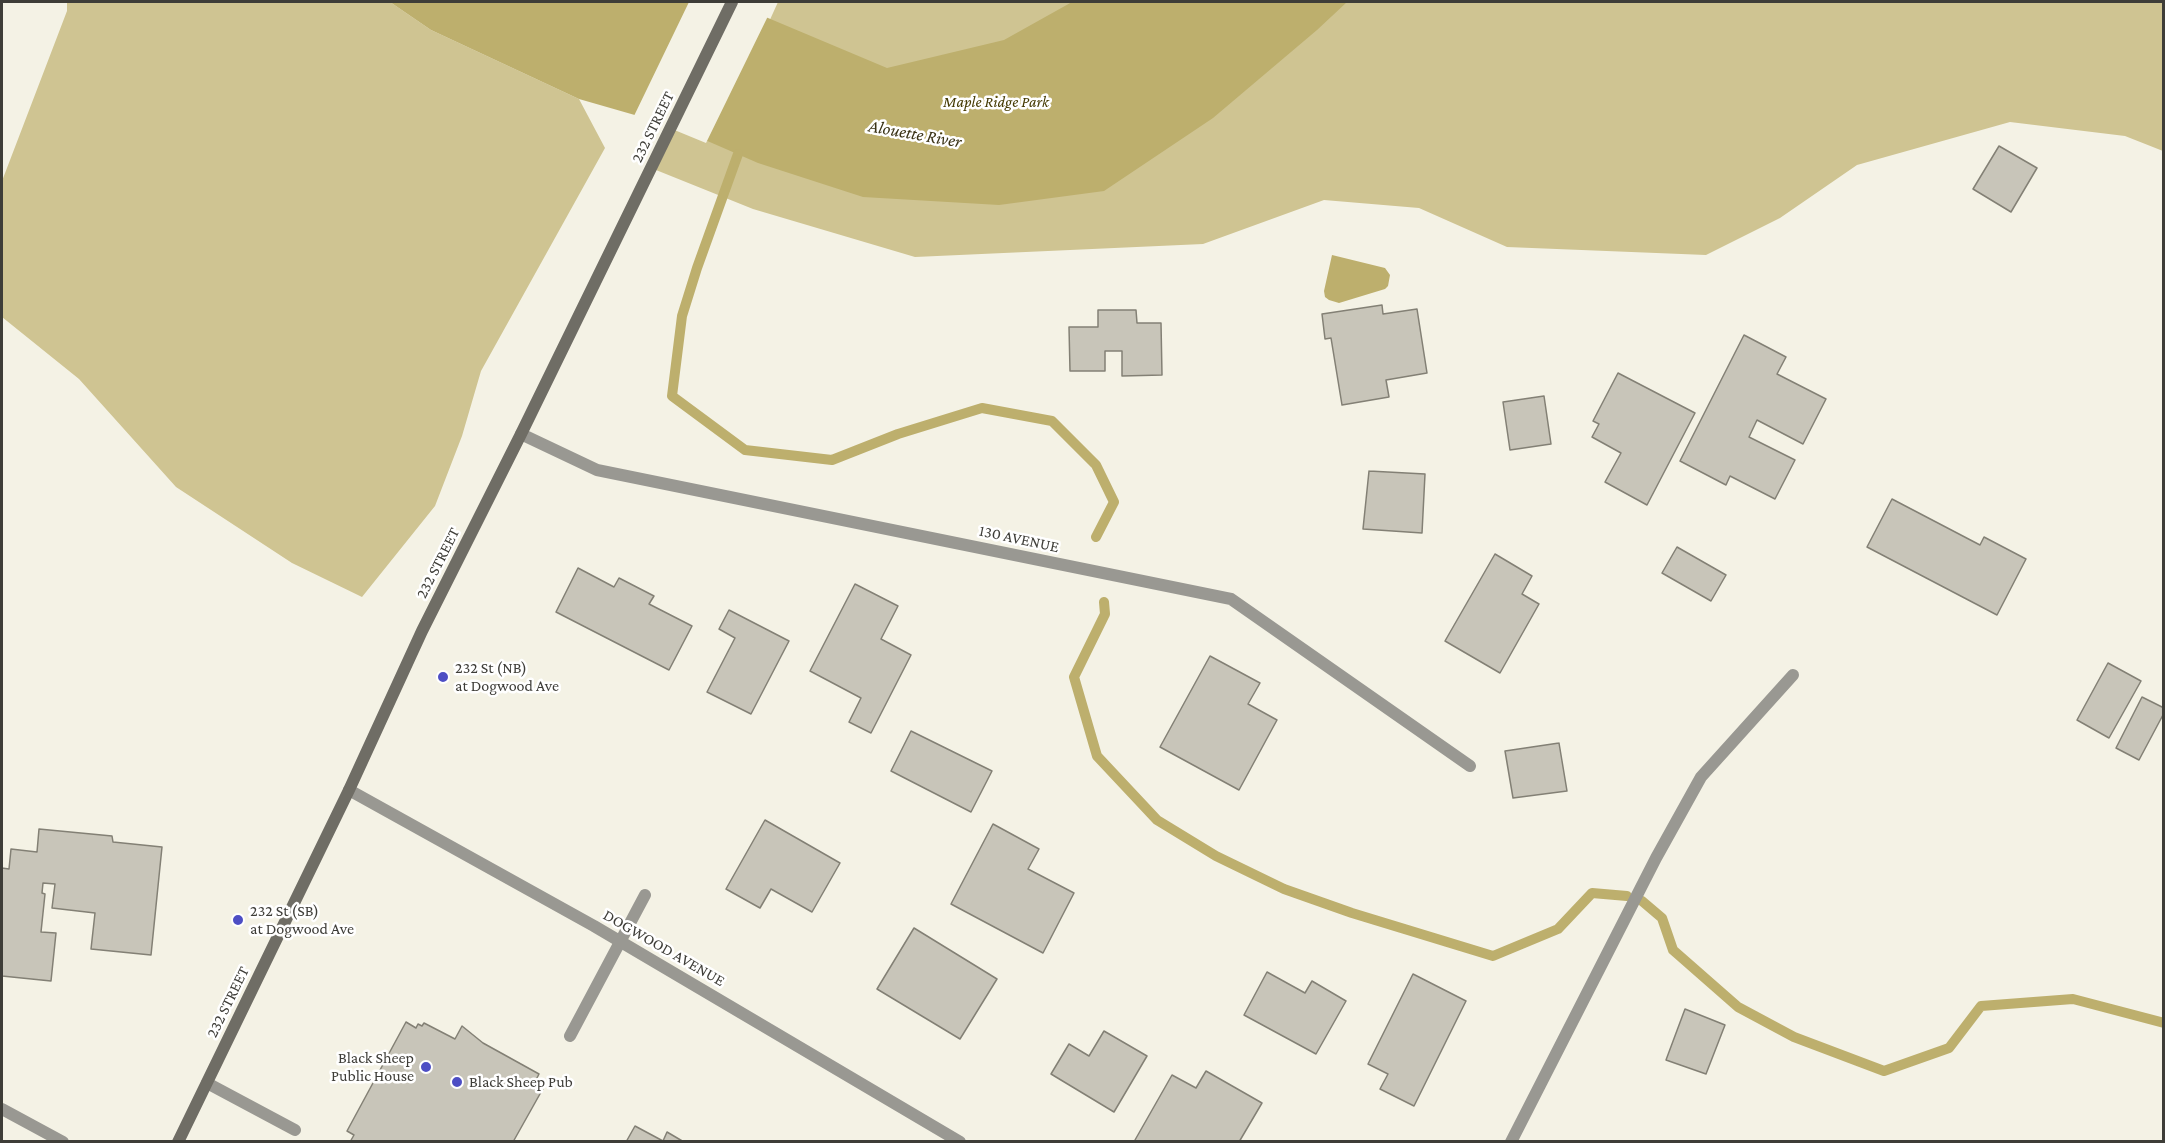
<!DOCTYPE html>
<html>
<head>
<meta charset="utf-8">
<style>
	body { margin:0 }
	#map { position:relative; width:2165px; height:1143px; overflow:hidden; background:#f4f2e5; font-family:"Crimson Pro",serif }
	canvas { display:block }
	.frame { position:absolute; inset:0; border:3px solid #3e3d38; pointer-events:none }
</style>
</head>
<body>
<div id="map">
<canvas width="2165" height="1143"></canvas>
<div class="frame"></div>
</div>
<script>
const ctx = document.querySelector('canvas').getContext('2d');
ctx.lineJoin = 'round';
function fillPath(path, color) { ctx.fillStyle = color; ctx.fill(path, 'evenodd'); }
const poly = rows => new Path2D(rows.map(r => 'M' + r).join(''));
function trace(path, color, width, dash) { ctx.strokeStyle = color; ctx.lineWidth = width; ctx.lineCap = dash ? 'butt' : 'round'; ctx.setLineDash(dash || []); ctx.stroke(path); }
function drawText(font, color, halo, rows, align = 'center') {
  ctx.font = font + ' "Crimson Pro",serif'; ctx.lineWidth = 5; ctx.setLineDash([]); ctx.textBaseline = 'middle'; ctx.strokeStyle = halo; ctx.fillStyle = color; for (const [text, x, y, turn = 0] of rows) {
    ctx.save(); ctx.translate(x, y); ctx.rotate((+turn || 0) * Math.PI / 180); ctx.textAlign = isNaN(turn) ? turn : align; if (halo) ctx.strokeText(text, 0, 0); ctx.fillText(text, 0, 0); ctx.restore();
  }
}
fillPath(poly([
	[67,2,390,2,431,30,579,99,605,148,481,371,462,436,435,506,362,597,292,563,176,487,79,379,2,317,2,181,67,11],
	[778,2,2163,2,2163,151,2125,136,2010,122,1857,165,1780,218,1706,255,1507,247,1419,208,1324,200,1203,244,915,257,753,209,656,170,677,127,714,143]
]), '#cfc492');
fillPath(poly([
	[390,2,730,2,887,68,1004,40,1072,2,1347,2,1317,30,1213,118,1104,191,999,205,863,197,758,163,673,126,579,99,431,30],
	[1332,255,1385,268,1390,275,1388,286,1385,289,1339,303,1329,300,1325,297,1324,291]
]), '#bdaf6d');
fillPath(poly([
	[689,2,738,2,769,14,706,143,672,129,633,118]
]), '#f4f2e5');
trace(poly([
	[738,154,697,268,682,316,672,396,745,450,832,460,898,434,982,408,1052,421,1096,465,1114,502,1096,537],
	[1104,602,1105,614,1074,677,1097,756,1157,820,1216,856,1284,889,1352,913,1493,956,1558,929,1592,893,1627,896],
	[1642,901,1662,918,1673,950,1738,1007,1794,1037,1884,1071,1949,1048,1981,1006,2073,999,2164,1023]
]), '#bdaf6d', 10);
const building = poly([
	[1999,146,2037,168,2011,212,1973,189,1999,146],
	[1382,305,1383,314,1417,309,1427,373,1386,380,1389,397,1342,405,1331,338,1325,339,1322,314,1382,305],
	[1098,310,1136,310,1137,323,1161,323,1162,375,1122,376,1122,351,1105,351,1105,371,1070,371,1069,327,1098,327,1098,310],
	[1744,335,1786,357,1777,374,1826,399,1803,444,1757,420,1749,437,1795,460,1775,499,1730,476,1726,485,1680,461,1744,335],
	[1618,373,1695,413,1647,505,1605,482,1621,453,1592,437,1599,424,1593,421,1618,373],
	[1544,396,1551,444,1510,450,1503,402,1544,396],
	[1369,471,1425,474,1422,533,1363,529,1369,471],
	[1892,499,1980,545,1984,537,2026,559,1997,615,1867,547,1892,499],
	[1677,547,1726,575,1711,601,1662,573,1677,547],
	[1495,554,1532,576,1522,594,1539,604,1500,673,1445,641,1495,554],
	[578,568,614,587,619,578,654,596,649,604,692,626,669,670,556,612,578,568],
	[855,584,898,606,881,639,911,655,871,733,849,722,861,698,810,671,855,584],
	[729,610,789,641,751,714,707,692,735,638,719,629,729,610],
	[1210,656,1260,683,1248,704,1277,720,1239,790,1160,747,1210,656],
	[2108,663,2141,681,2109,738,2077,720,2108,663],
	[2142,697,2164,708,2164,713,2139,760,2116,748,2142,697],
	[911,731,992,771,971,812,891,771,911,731],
	[1559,743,1567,791,1513,798,1505,751,1559,743],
	[765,820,840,863,812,912,771,889,760,908,726,889,765,820],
	[993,824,1039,849,1028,869,1074,893,1043,953,951,904,993,824],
	[39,829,112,836,113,842,162,847,151,955,91,949,95,913,52,908,55,884,43,883,42,893,45,894,41,932,56,933,51,981,2,976,2,868,9,869,11,849,37,852,39,829],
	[914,928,997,979,960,1039,877,989,914,928],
	[1267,972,1305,993,1312,981,1346,1001,1316,1054,1244,1015,1267,972],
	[1413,974,1466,1001,1414,1106,1380,1089,1388,1074,1368,1064,1413,974],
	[1685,1009,1725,1025,1706,1074,1666,1060,1685,1009],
	[406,1022,416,1028,418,1024,422,1026,424,1023,455,1039,462,1026,483,1043,539,1074,536,1080,545,1085,513,1142,350,1142,354,1135,347,1131,406,1022],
	[1104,1031,1147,1056,1114,1112,1051,1074,1069,1044,1089,1056,1104,1031],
	[1206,1071,1262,1103,1239,1142,1138,1142,1135,1140,1172,1075,1196,1088,1206,1071],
	[635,1126,663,1141,667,1132,684,1142,626,1142,635,1126]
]);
fillPath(building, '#c8c5b9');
trace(building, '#838075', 1.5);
trace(poly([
	[570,1036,645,895],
	[207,1083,295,1130],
	[1511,1142,1656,858,1701,777,1793,675]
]), '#999892', 12);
trace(poly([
	[521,434,597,470,1231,599,1470,766],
	[349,790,594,926,960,1142],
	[2,1109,63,1142]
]), '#999892', 12);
trace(poly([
	[178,1142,349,790,422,631,521,434,732,2]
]), '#6f6d65', 12);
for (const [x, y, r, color] of [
	[443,677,6,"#4d4ec4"],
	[238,920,6,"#4d4ec4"],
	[426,1067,6,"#4d4ec4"],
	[457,1082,6,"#4d4ec4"]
]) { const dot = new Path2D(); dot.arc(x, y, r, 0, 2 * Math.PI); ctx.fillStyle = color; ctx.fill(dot); trace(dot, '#fff', 2); }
drawText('italic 16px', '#453a03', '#fff', [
	["Maple Ridge Park",996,102]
]);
drawText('16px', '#3e3d38', '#fff', [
	["232 STREET",653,127,-64],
	["130 AVENUE",1019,539,12],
	["232 STREET",438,563,-63],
	["DOGWOOD AVENUE",664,948,30],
	["232 STREET",228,1002,-64]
]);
drawText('16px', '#3e3d38', '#fff', [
	["232 St (NB)",455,668],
	["at Dogwood Ave",455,686],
	["232 St (SB)",250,911],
	["at Dogwood Ave",250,929],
	["Black Sheep",414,1058,"right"],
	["Public House",414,1076,"right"],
	["Black Sheep Pub",469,1082]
], 'left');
drawText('italic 18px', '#3a3316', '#fff', [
	["Alouette River",915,134,10]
]);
</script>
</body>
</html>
